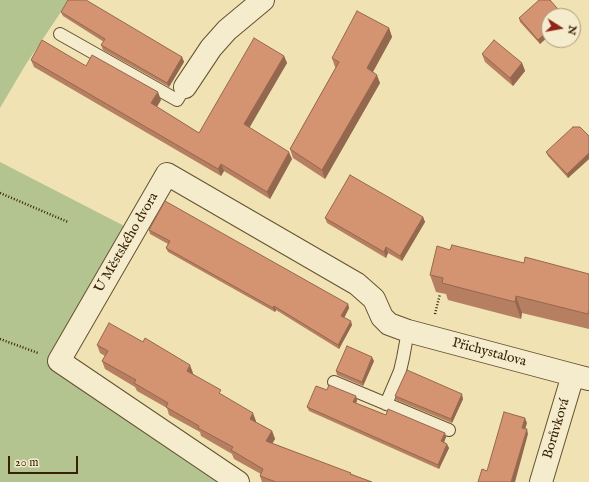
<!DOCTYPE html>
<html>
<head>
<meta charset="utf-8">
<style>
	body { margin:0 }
	#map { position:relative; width:589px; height:482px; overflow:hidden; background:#f0e2b2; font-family:"IM FELL English",serif }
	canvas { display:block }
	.north { position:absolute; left:541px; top:8px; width:40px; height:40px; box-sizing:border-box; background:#f5eccd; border:1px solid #a99b7d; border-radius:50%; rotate:101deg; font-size:11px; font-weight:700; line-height:16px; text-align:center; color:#362205 }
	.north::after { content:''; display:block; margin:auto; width:14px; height:18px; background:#8f2418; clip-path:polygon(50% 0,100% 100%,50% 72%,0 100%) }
	.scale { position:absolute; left:8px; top:456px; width:70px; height:18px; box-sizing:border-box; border:2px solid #362205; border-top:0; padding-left:5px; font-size:12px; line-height:14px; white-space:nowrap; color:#362205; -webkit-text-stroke:3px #f5eccd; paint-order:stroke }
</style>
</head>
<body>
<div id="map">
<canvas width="589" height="482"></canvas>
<div class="north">N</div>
<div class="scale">20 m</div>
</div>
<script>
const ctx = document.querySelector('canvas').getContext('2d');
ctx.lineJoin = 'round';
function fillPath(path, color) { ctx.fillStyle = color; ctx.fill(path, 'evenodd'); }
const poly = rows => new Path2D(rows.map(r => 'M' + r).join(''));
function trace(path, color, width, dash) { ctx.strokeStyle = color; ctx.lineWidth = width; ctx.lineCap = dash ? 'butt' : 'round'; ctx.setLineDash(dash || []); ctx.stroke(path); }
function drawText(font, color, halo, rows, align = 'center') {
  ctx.font = font + ' "IM FELL English",serif'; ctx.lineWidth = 3; ctx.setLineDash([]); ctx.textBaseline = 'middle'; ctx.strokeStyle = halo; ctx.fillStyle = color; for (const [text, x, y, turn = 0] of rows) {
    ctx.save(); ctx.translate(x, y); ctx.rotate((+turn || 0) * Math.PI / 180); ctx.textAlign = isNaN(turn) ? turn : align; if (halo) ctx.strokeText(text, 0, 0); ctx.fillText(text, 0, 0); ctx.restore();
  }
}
fillPath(poly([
	[0,0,69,0,26,64,0,108],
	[0,162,134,231,60,361,238,482,0,482]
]), '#b4c490');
const lane = poly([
	[60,34,177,100,185,87],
	[334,382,449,430],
	[386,404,400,371,403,358,408,331]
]);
const street = poly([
	[185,87,211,48,227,30,263,0],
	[238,482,59,361,167,174,357,284,374,299,382,317,389,324,408,331,573,375,589,379],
	[541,482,573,375]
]);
trace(lane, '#645230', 14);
trace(street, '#645230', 24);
trace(poly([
	[0,193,68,222],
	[435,314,440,294],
	[0,339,38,353]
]), '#362205', 2.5, [1, 2]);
trace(lane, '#f5eccd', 12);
trace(street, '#f5eccd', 22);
fillPath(poly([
	[61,12,182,57,184,62,169,87,103,50,101,45,104,42,63,16],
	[564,16,540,44,520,22,519,18],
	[389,28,392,37,373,72,380,83,325,179,293,158,290,149,336,67,335,67,332,58],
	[482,54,522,63,525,71,513,86,485,62],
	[284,56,287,63,249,127,292,159,270,199,224,171,221,176,34,67,31,60,86,66,161,100,157,107,199,133],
	[589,136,589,159,568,178,548,156,546,152],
	[423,217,425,222,402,261,388,253,386,258,327,223,325,218],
	[149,230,348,304,349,308,344,318,352,325,339,349,276,310,275,312,168,252,166,248,168,244,150,234],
	[450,250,524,263,589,274,589,329,522,313,521,319,448,300,446,294,436,292,430,275],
	[97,345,193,373,193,374,222,395,256,421,256,422,272,431,275,439,272,443,372,482,262,482,260,476,261,474,234,459,232,454,201,436,200,432,169,415,167,408,137,391,135,387,105,369,102,361,105,356,100,353],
	[374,361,363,386,337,375,336,371],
	[327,390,357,400,356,403,386,415,445,433,446,437,444,442,449,448,439,469,309,411,307,407],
	[395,396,463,399,452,423,396,400]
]), '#b67f61');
fillPath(poly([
	[389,28,392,37,370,77,367,68],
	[549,30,549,36,540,44,538,40],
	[284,56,287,63,247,132,244,124],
	[182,57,184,62,169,87,167,83],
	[522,63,525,71,513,86,510,78],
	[377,75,380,83,325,179,322,170],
	[158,92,161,100,154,111,151,103],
	[289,152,292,159,270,199,267,192],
	[589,153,589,159,568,178,567,174],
	[221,164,224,171,221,176,218,169],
	[423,217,425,222,402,261,400,256],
	[386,247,388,253,386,258,384,252],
	[516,296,522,313,521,319,515,302],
	[348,304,349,308,343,320,341,316],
	[274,306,276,310,275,312,273,308],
	[351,321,352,325,339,349,338,345],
	[372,357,374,361,363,386,362,382],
	[190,365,193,373,190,379,187,371],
	[462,394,463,399,452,423,451,419],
	[356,396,357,400,355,407,353,402],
	[253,413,256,421,253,427,250,419],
	[525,418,527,423,524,433,522,428],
	[527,429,528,434,515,482,511,482],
	[272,431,275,439,269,449,266,441],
	[445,433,446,437,443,445,441,441],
	[447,444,449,448,439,469,438,465]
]), '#94684f');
const building = poly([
	[68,0,86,0,182,57,167,83,101,45,105,39,61,12,68,0],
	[539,0,550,0,564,16,549,16,549,30,538,40,519,18,539,0],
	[357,11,389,28,367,68,377,75,322,170,290,149,339,62,332,58,357,11],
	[254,38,284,56,244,124,289,152,267,192,221,164,218,169,31,60,42,40,86,66,92,55,158,92,151,103,199,133,254,38],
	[494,40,522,63,510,78,482,54,494,40],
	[573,127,580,127,589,136,589,153,567,174,546,152,573,127],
	[350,175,423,217,400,256,386,247,384,252,325,218,350,175],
	[165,201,348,304,341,316,351,321,338,345,274,306,273,308,166,248,170,241,149,230,165,201],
	[452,245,524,263,525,257,589,274,589,310,588,314,516,296,515,302,442,283,443,278,430,275,437,246,450,250,452,245],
	[109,323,143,342,145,338,190,365,187,371,221,390,219,393,253,413,250,419,272,431,266,441,351,473,350,474,372,482,276,482,260,476,263,469,231,450,233,447,198,428,199,426,166,407,168,403,134,383,136,380,102,361,108,351,97,345,109,323],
	[347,346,372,357,362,382,336,371,347,346],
	[407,370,462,394,451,419,395,396,407,370],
	[329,385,356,396,353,402,386,415,388,409,445,433,441,441,447,444,438,465,307,407,316,386,327,390,329,385],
	[504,412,525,418,522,428,527,429,511,482,478,482,482,469,487,471,504,412]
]);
fillPath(building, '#d49471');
trace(building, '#94684f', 1);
drawText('14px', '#362205', '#f5eccd', [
	["U Městského dvora",127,243,-60],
	["Přichystalova",489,353,15],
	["Borůvková",557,429,-73]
]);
</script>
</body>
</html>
